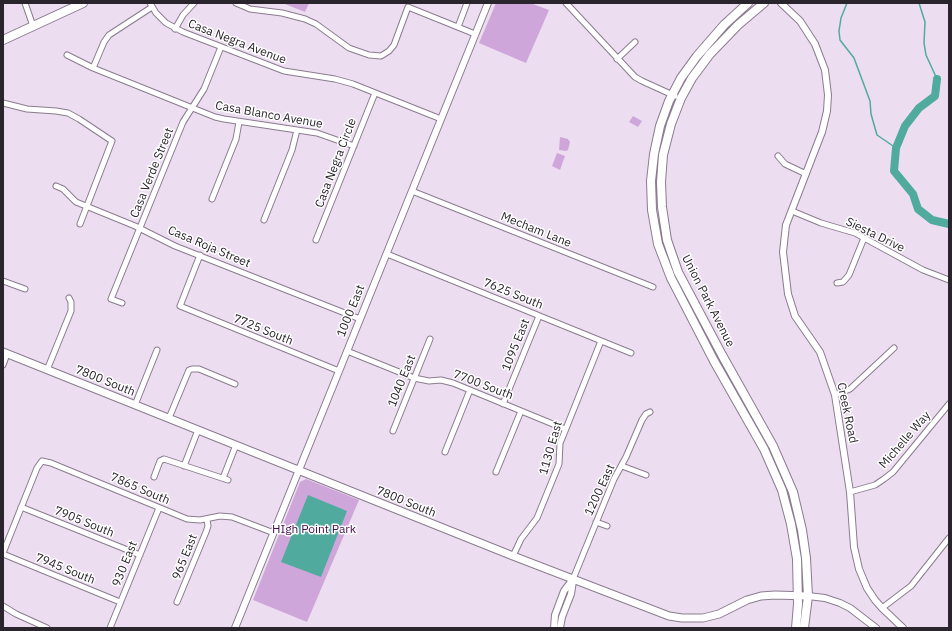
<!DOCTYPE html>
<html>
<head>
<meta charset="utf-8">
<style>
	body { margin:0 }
	#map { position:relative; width:952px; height:631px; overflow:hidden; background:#edddf1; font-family:"IBM Plex Sans",sans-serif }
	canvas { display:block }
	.frame { position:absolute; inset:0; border:4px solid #2a242c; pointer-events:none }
</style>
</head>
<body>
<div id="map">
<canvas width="952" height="631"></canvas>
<div class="frame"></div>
</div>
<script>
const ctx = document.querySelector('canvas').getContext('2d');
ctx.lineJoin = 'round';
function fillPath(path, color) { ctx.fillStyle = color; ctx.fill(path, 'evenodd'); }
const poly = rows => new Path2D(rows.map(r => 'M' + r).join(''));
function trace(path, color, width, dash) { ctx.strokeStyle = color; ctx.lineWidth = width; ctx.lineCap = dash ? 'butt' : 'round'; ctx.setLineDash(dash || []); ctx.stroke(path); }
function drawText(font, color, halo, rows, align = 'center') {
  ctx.font = font + ' "IBM Plex Sans",sans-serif'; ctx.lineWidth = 3; ctx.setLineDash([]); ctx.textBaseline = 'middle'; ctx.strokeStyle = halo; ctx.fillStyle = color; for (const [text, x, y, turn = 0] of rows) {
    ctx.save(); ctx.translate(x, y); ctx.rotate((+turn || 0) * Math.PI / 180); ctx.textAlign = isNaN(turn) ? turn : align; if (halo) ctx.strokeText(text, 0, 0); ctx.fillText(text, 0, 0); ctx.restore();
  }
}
fillPath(poly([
	[286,3,309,3,305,12,285,4],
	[496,3,530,3,549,10,526,63,479,43],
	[633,116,642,121,638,127,629,122],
	[560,137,568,139,570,142,568,150,566,151,559,150],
	[557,153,565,156,560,170,552,166],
	[306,479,359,500,307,622,253,600,300,482]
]), '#cea6da');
fillPath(poly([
	[308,495,347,511,321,577,281,562]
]), '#51aa9e');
trace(poly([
	[847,3,841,18,839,31,840,40,854,58,870,101,871,114,877,135,896,148],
	[919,3,925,22,924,43,926,55,937,79]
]), '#51aa9e', 1.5);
trace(poly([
	[937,79,935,96,919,108,905,126,896,148,894,171,913,194,918,209,932,220,949,224]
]), '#51aa9e', 8);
const minor = poly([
	[25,3,33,26],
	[150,3,156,13,166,23,183,32,284,71,335,79,353,84,441,119],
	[236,3,250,9,282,13,305,19,316,24,349,48,369,55,381,56,389,51,394,45,408,7,475,34],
	[566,3,635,77,642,81,675,96],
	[458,27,467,3],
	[175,29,183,15,194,3],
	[67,55,93,68,215,117,224,119,317,133,354,146],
	[617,59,635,42],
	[93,68,104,42,109,35,152,7],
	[3,103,27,109,56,111,68,113,79,119,112,141,80,224],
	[778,156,785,164,806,174],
	[56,186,63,189,76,202,81,204,135,226,175,246,360,319],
	[412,191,653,287],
	[212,199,236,139,239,122],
	[792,211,821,223,855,233,923,270,949,280],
	[264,220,292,150,297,130],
	[316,240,375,93],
	[387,254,631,353],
	[200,255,180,306,339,371],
	[3,281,25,289],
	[837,283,843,282,849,275,864,238],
	[122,303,111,299,183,122,204,89,221,47],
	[347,351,414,378,429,381,441,380,453,383,565,429],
	[3,365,7,354],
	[47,370,71,311,71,302,69,298],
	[835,395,850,389,894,348],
	[503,404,539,316],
	[135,405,157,350],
	[169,418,189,370,192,369,199,369,235,384],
	[393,431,430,339],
	[445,452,470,390],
	[184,466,198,430],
	[622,466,646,475],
	[496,472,521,411],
	[154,477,160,461,164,459,228,480],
	[223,478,236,445],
	[850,492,875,485,884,479,893,472,949,404],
	[21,507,140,555],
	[596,522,607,526],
	[3,553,37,468,42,461,51,463,187,519,200,520,220,516,232,517,274,533],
	[3,554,120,602],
	[513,556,521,539,537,518,559,464,560,443,563,436,601,341],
	[573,579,614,479,626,457,642,420,646,414,650,412],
	[177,602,206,532,208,526,207,520],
	[3,606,16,614,47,628],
	[882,608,911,586,949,538],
	[110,628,159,508]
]);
const tertiary = poly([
	[781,3,800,21,815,44,825,70,828,95,827,111,822,132,786,225,783,252,788,294,795,316,820,352,835,395,850,492,854,547,859,569,867,588,875,600,882,608,903,628],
	[808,596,825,598,840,603,850,608,876,628],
	[235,628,488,3],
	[554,628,555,615,564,591,573,579],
	[560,628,562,617,571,594,573,581]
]);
const secondary = poly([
	[3,352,513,556,669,616,682,618,703,618,719,614,747,600,761,596,775,595,808,596]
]);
const primary = poly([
	[748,3,724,25,697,56,681,78,669,101,660,126,654,154,651,181,652,210,658,244,671,278,714,361,764,449,782,490,791,524,797,559,798,604,796,628],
	[764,3,738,25,710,54,692,78,681,98,671,124,663,155,661,182,662,207,667,240,678,272,722,355,773,446,793,492,802,530,806,558,808,596,804,628],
	[3,40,83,3]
]);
trace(minor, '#8a7c8e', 7);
trace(tertiary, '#8a7c8e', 8);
trace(secondary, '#8a7c8e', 9);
trace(primary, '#8a7c8e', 10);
trace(minor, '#fff', 5);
trace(tertiary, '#fff', 6);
trace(secondary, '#fff', 7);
trace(primary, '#fff', 8);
drawText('12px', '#2a242c', '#fff', [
	["Casa Negra Avenue",237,42,21],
	["Casa Blanco Avenue",269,115,10],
	["Casa Negra Circle",336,163,-69],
	["Casa Verde Street",152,173,-68],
	["Mecham Lane",536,230,22],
	["Siesta Drive",875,235,26],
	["Casa Roja Street",209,247,23],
	["7625 South",513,294,22],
	["Union Park Avenue",708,301,63],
	["1000 East",351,311,-68],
	["7725 South",263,330,22],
	["1095 East",516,345,-68],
	["7800 South",105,381,22],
	["1040 East",402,381,-68],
	["7700 South",483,385,21],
	["Creek Road",847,413,78],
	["Michelle Way",905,440,-49],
	["1130 East",551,448,-74],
	["7865 South",140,489,23],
	["1200 East",600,490,-65],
	["7800 South",406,502,22],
	["7905 South",84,522,22],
	["965 East",185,557,-68],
	["930 East",125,564,-68],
	["7945 South",65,569,22]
]);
drawText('12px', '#410d4e', '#fff', [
	["HIgh Point Park",314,530]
]);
</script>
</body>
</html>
